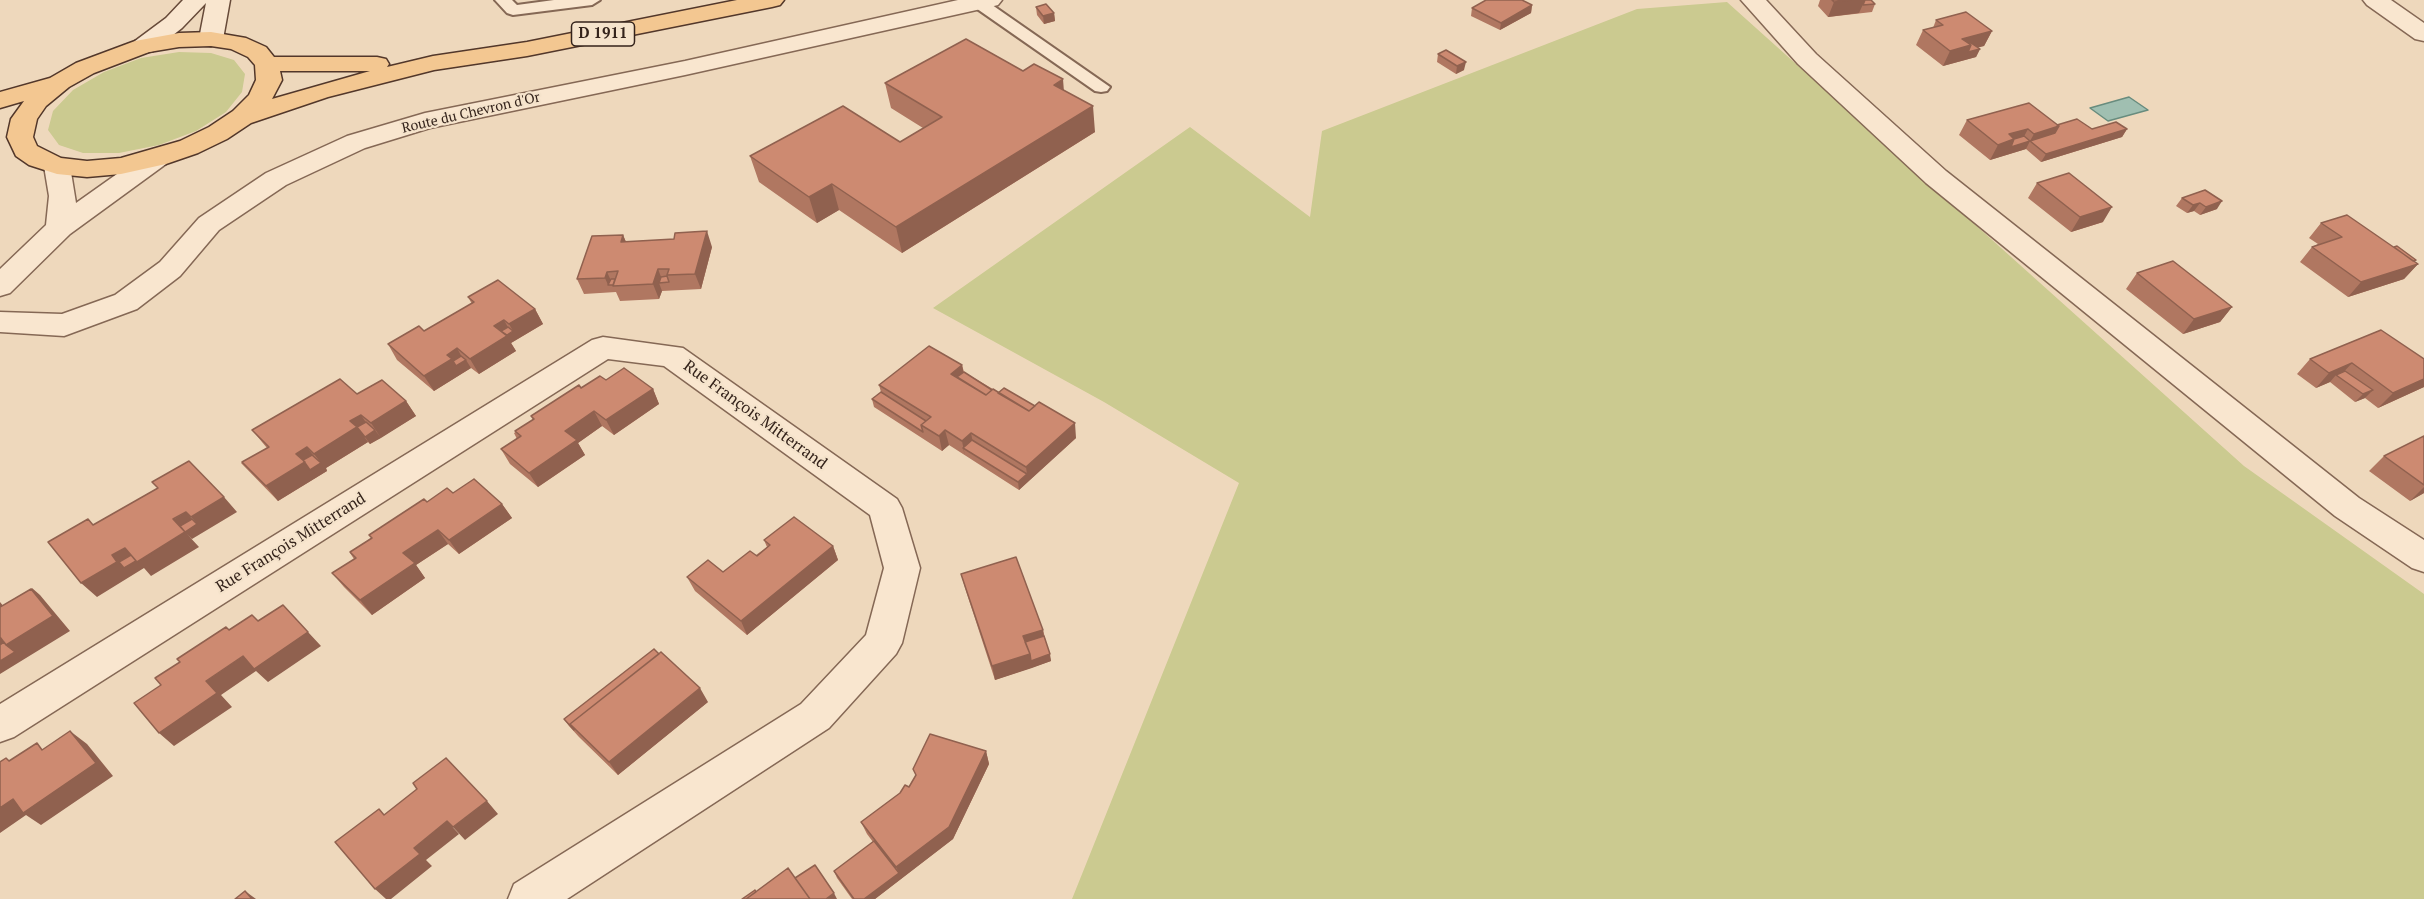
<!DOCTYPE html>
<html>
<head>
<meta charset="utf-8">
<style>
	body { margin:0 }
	canvas { display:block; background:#eed8bc }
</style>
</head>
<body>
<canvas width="2424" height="899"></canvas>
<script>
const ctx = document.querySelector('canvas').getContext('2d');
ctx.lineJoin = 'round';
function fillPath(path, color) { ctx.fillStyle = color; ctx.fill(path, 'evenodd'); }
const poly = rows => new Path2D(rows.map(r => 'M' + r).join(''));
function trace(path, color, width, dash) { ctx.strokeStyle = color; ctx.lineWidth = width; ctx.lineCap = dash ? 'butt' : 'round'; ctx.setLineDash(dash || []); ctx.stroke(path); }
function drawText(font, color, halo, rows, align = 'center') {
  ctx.font = font + ' "PT Serif",serif'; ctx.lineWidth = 4.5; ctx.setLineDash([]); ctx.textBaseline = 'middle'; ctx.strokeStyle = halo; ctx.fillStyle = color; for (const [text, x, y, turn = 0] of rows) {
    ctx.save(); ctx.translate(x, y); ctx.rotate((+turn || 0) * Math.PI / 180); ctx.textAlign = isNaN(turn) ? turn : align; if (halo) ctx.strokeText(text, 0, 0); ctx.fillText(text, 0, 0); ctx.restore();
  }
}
fillPath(poly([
	[1727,2,2244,466,2424,594,2424,899,1072,899,1239,483,1104,402,933,308,1190,127,1310,217,1322,131,1637,9],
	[179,52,211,53,234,60,245,74,242,92,226,112,196,131,159,145,119,153,83,153,59,145,48,130,53,111,73,90,104,72,141,58]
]), '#cbca90');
const water = poly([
	[2129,97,2148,110,2108,121,2090,108,2129,97]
]);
fillPath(water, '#a0bfb1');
trace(water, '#688c7e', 1.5);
const lane = poly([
	[495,0,512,0,517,5,554,0,600,0,592,5,513,15,507,13,495,0],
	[973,0,985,0,1110,87,1107,91,1101,92,1095,91,973,6,971,3,973,0]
]);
const street = poly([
	[958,0,1002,0,998,5,990,7,685,75,430,128,365,148,286,185,219,230,180,276,137,309,64,336,0,332,0,312,62,314,115,295,160,262,199,218,266,173,347,136,425,113,685,61,958,0],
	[1741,0,1766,0,1816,54,1946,171,2359,498,2424,540,2424,572,2412,568,2335,516,1926,183,1798,64,1741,0],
	[2363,0,2391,0,2424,23,2424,41,2415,39,2367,5,2363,0],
	[157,150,166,152,170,158,166,164,70,234,10,293,0,296,0,269,46,225,49,196,44,166,47,160,57,158,67,160,70,166,76,203,148,152,157,150],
	[603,337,683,348,897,499,902,508,920,568,902,643,896,654,829,728,567,899,508,899,514,884,801,704,866,635,884,568,870,515,664,366,608,359,14,737,0,742,0,704,592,340,603,337]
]);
const secondary = poly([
	[183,0,230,0,223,39,220,44,211,46,202,44,199,39,206,3,182,28,153,51,144,53,135,51,132,46,135,41,166,18,183,0]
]);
const primary = poly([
	[737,0,784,0,780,5,772,7,527,56,434,70,328,97,251,123,227,139,198,153,166,164,121,174,87,177,57,174,29,165,16,156,7,137,11,119,24,101,0,108,0,92,50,78,76,63,135,41,179,33,211,32,246,38,266,47,274,57,377,57,386,59,389,64,387,67,433,56,527,42,737,0],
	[211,46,231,49,248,57,255,65,256,80,249,95,233,111,209,127,180,141,121,158,87,161,61,158,37,146,33,137,37,119,46,106,69,87,94,73,149,52,179,47,211,46],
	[280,71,370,71,272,99,282,80,280,71]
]);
trace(lane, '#856855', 4);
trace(street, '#856855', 3);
trace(secondary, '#674a39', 3);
trace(primary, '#52372a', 3);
fillPath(lane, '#f9e6cf');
fillPath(street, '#f9e6cf');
fillPath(secondary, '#f9e6cf');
fillPath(primary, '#f3c791');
fillPath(poly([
	[1820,0,1871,0,1875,4,1872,12,1828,17,1818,6],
	[1532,5,1531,13,1500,30,1471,16,1472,8],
	[1036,7,1054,13,1055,21,1044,24,1037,15],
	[1936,20,1992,31,1984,46,1977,47,1980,49,1976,57,1943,66,1916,45,1923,30,1933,28],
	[1438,54,1464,70,1456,74,1437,62],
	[1023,71,1064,90,1095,132,902,253,839,210,817,223,759,182,750,156,900,142,923,128,891,108,885,83],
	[1967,120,2057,125,2092,129,2127,129,2122,137,2041,162,2026,149,1990,160,1959,135],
	[2037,183,2103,222,2071,232,2028,198],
	[2205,190,2217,209,2200,215,2194,211,2187,213,2176,206,2182,198],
	[2321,223,2415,262,2418,264,2404,279,2348,297,2300,262,2312,247,2318,244,2309,238],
	[623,235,626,242,712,247,701,289,662,291,659,299,620,301,616,292,584,294,577,279],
	[2137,273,2232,307,2220,322,2183,334,2126,289],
	[468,297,535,309,543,324,511,343,516,351,479,374,471,368,434,391,397,360,388,344,424,331,472,304],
	[2381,330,2424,387,2378,408,2365,398,2355,402,2330,382,2316,388,2297,374,2310,359],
	[962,365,964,372,1076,438,1019,490,949,445,942,451,874,407,872,399,881,392,879,385],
	[581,388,653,389,659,404,614,435,602,426,578,443,585,455,538,487,510,464,501,449,517,439,514,433,533,420,531,416],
	[357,394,406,401,416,416,370,444,368,442,326,468,327,471,278,501,241,463,267,448,252,430],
	[2424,436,2424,493,2410,501,2369,471,2384,456],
	[453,493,502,504,512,518,459,554,448,544,416,565,425,578,372,615,344,587,332,573,354,559,350,553,371,538,369,535,427,502],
	[764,540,833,546,838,560,747,635,695,591,687,577,723,572,756,555,767,547],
	[961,574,1043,630,1051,661,995,680,965,588],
	[708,702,618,775,579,737,569,726,564,719],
	[986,751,989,764,953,839,875,899,852,899,837,878,834,871,873,842,867,834,861,822,909,787]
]), '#b07761');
fillPath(poly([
	[1851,0,1865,0,1859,13,1828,17,1834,2],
	[1532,5,1531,13,1500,30,1501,23],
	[1054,13,1055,21,1044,24,1043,16],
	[1992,31,1984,46,1969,50,1980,49,1976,57,1943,66,1950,51,1962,39],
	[1466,62,1464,70,1456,74,1457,66],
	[1063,79,1065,105,1054,85],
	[1093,106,1095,132,902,253,896,227],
	[2059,126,2050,141,2030,141,2034,134],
	[2028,129,2020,144,2030,141,2026,149,1990,160,1998,145,2009,134],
	[2127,129,2122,137,2041,162,2046,154],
	[832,184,839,210,817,223,809,197],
	[2222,201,2217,209,2200,215,2206,207],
	[2200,203,2194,211,2187,213,2193,205],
	[2112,207,2103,222,2071,232,2080,217],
	[707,231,712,247,701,289,695,274],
	[623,235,629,249,621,242],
	[2416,260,2411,266,2418,264,2404,279,2348,297,2361,282,2405,263],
	[658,269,663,282,659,283,662,291,659,299,653,284],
	[607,272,613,285,608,285,605,278],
	[2232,307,2220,322,2183,334,2194,319],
	[535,309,543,324,511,343,516,351,479,374,470,359,494,326,504,320,511,333,513,331,509,324],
	[457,348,464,361,466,360,471,368,434,391,424,376,447,355],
	[2352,363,2339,377,2336,375,2330,382,2316,388,2329,373],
	[962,365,965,380,959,385,951,374],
	[2424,379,2424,387,2378,408,2393,393],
	[653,389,659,404,614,435,606,420],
	[2373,390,2365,398,2355,402,2363,394],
	[406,401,416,416,381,438,371,423],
	[594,411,602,426,578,443,585,455,538,487,529,473,565,431],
	[361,415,371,430,363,435,368,442,326,468,327,471,278,501,266,486,296,454,307,447,318,462,321,463,314,454,350,421],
	[1075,423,1076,438,1019,490,1018,482,1027,474,1026,467],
	[375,430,381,438,370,444,365,437],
	[945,430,949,445,942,451,939,436],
	[971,433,974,448,963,448,965,456,962,441],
	[2424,487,2424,493,2410,501],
	[224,497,237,512,192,539,187,534,199,547,151,576,144,568,97,597,81,583,112,555,186,512,197,524,191,517],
	[502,504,512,518,459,554,449,540],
	[438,530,448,544,416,565,425,578,372,615,360,600,403,553],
	[833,546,838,560,747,635,741,621],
	[32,588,40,595,70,631,0,674,0,602,9,613],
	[1043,630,1045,644,1027,649,1023,636],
	[308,632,321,646,268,682,256,671,221,695,232,707,174,746,159,733,206,681,243,656],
	[1030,654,1032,668,995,680,992,666],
	[1050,654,1051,661,1032,668,1031,661],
	[700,688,708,702,618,775,609,762],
	[70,731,87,744,113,776,41,825,26,815,0,833,0,808],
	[986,751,989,764,953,839,875,899,864,899,899,873,896,867],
	[487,801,498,814,465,840,453,827],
	[447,821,459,834,426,860,432,866,391,899,386,899,375,889,414,848],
	[245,891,256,899,252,899],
	[834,893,837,899,826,899]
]), '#90614f');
const building = poly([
	[1486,0,1522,0,1532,5,1501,23,1472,8,1486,0],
	[1832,0,1851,0,1834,2,1832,0],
	[1865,0,1871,0,1875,4,1863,5,1865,0],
	[1046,4,1054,13,1043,16,1036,7,1046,4],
	[1966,12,1992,31,1962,39,1971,45,1950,51,1923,30,1943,25,1936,20,1966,12],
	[966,39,1023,71,1034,64,1063,79,1054,85,1093,106,896,227,832,184,809,197,750,156,843,106,900,142,942,117,885,83,966,39],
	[1968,43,1971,43,1980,49,1968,52,1971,45,1968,43],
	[1446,50,1466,62,1457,66,1438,54,1446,50],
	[2029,103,2059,126,2034,134,2028,129,2009,134,2014,139,1998,145,1967,120,2029,103],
	[2077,119,2092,129,2116,122,2127,129,2046,154,2030,141,2055,133,2059,126,2057,125,2077,119],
	[2024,136,2030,141,2011,147,2014,139,2024,136],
	[2069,173,2112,207,2080,217,2037,183,2069,173],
	[2205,190,2222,201,2206,207,2200,203,2193,205,2182,198,2205,190],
	[2347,215,2418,264,2361,282,2312,247,2342,237,2321,223,2347,215],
	[707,231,695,274,667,275,669,269,658,269,653,284,613,286,618,271,607,272,605,278,577,279,592,236,623,235,621,242,674,239,675,233,707,231],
	[2397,246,2416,260,2413,261,2394,247,2397,246],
	[2173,261,2232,307,2194,319,2137,273,2173,261],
	[667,276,669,282,659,283,661,277,667,276],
	[611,279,615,279,613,285,608,285,611,279],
	[498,280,535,309,509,324,504,320,494,326,507,336,470,359,457,348,447,355,452,359,424,376,388,344,419,326,424,331,474,302,468,297,498,280],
	[508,327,513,331,507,335,501,331,508,327],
	[2381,330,2424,359,2424,379,2393,393,2352,363,2329,373,2310,359,2381,330],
	[929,346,962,365,951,374,986,395,993,389,1029,411,1039,402,1075,423,1026,467,971,433,962,441,945,430,939,436,921,425,931,417,879,385,929,346],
	[461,356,466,360,456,366,453,361,461,356],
	[624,368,653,389,606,420,594,411,565,431,577,440,529,473,501,449,521,436,515,431,534,419,531,416,579,385,581,388,600,376,606,380,624,368],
	[2345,371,2373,390,2363,394,2336,375,2345,371],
	[964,372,992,390,986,395,957,377,964,372],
	[340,379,357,394,382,380,406,401,371,423,361,415,350,421,357,427,314,454,307,447,296,454,305,462,266,486,242,462,269,447,252,430,340,379],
	[1004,388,1035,406,1029,411,998,393,1004,388],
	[881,392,926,421,921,425,923,432,872,399,881,392],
	[366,422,375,430,365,437,357,427,366,422],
	[2424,436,2424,485,2384,456,2424,436],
	[972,440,1027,474,1018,482,963,448,972,440],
	[312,455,321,463,310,470,303,460,312,455],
	[189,461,224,497,191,517,186,512,173,519,185,532,137,562,125,548,112,555,117,562,81,583,48,542,88,519,93,525,158,488,152,482,189,461],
	[474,479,502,504,449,540,438,530,403,553,415,563,360,600,332,573,356,558,350,552,372,538,369,535,424,499,427,502,447,488,453,493,474,479],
	[794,517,833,546,741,621,687,577,708,560,723,572,750,551,757,556,770,545,764,540,794,517],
	[192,519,197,524,185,532,180,526,192,519],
	[131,555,136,561,124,568,119,562,131,555],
	[1016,557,1043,630,1023,636,1030,654,992,666,961,574,1016,557],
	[31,589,53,616,6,645,0,637,0,607,31,589],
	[283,605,308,632,254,669,243,656,206,681,217,693,159,733,134,703,161,685,155,678,180,662,177,659,226,627,229,630,252,615,258,621,283,605],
	[1044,636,1050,654,1031,661,1030,654,1025,642,1044,636],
	[4,642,6,645,15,652,0,661,0,645,4,642],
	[654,649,659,654,570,724,574,730,564,719,654,649],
	[661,652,700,688,609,762,570,724,661,652],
	[70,731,96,763,23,813,13,799,0,808,0,762,6,758,9,761,37,743,42,750,70,731],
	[930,734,986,751,949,827,896,867,861,822,900,793,905,785,909,787,916,775,913,769,930,734],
	[446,758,487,801,453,827,447,821,414,848,420,854,375,889,335,842,379,809,384,815,417,789,413,783,446,758],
	[874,841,899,873,864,899,854,899,834,871,874,841],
	[815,865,834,893,826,899,810,899,795,878,815,865],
	[788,868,810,899,746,899,788,868],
	[755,890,756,892,746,899,742,899,755,890],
	[245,891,252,899,235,899,245,891]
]);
fillPath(building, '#cd8a71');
trace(building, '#90614f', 1.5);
drawText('14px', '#34231b', '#f5e3cb', [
	["Route du Chevron d'Or",471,113,-13]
]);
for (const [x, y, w] of [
	[603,34,63]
]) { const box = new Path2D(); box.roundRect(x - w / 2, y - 12, w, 24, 4.5); ctx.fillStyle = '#f5e3cb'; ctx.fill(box); trace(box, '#34231b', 1.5); }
drawText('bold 15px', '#34231b', null, [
	["D 1911",603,34]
]);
drawText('16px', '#34231b', '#f5e3cb', [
	["Rue François Mitterrand",755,415,36],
	["Rue François Mitterrand",291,543,-32]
]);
</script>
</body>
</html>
